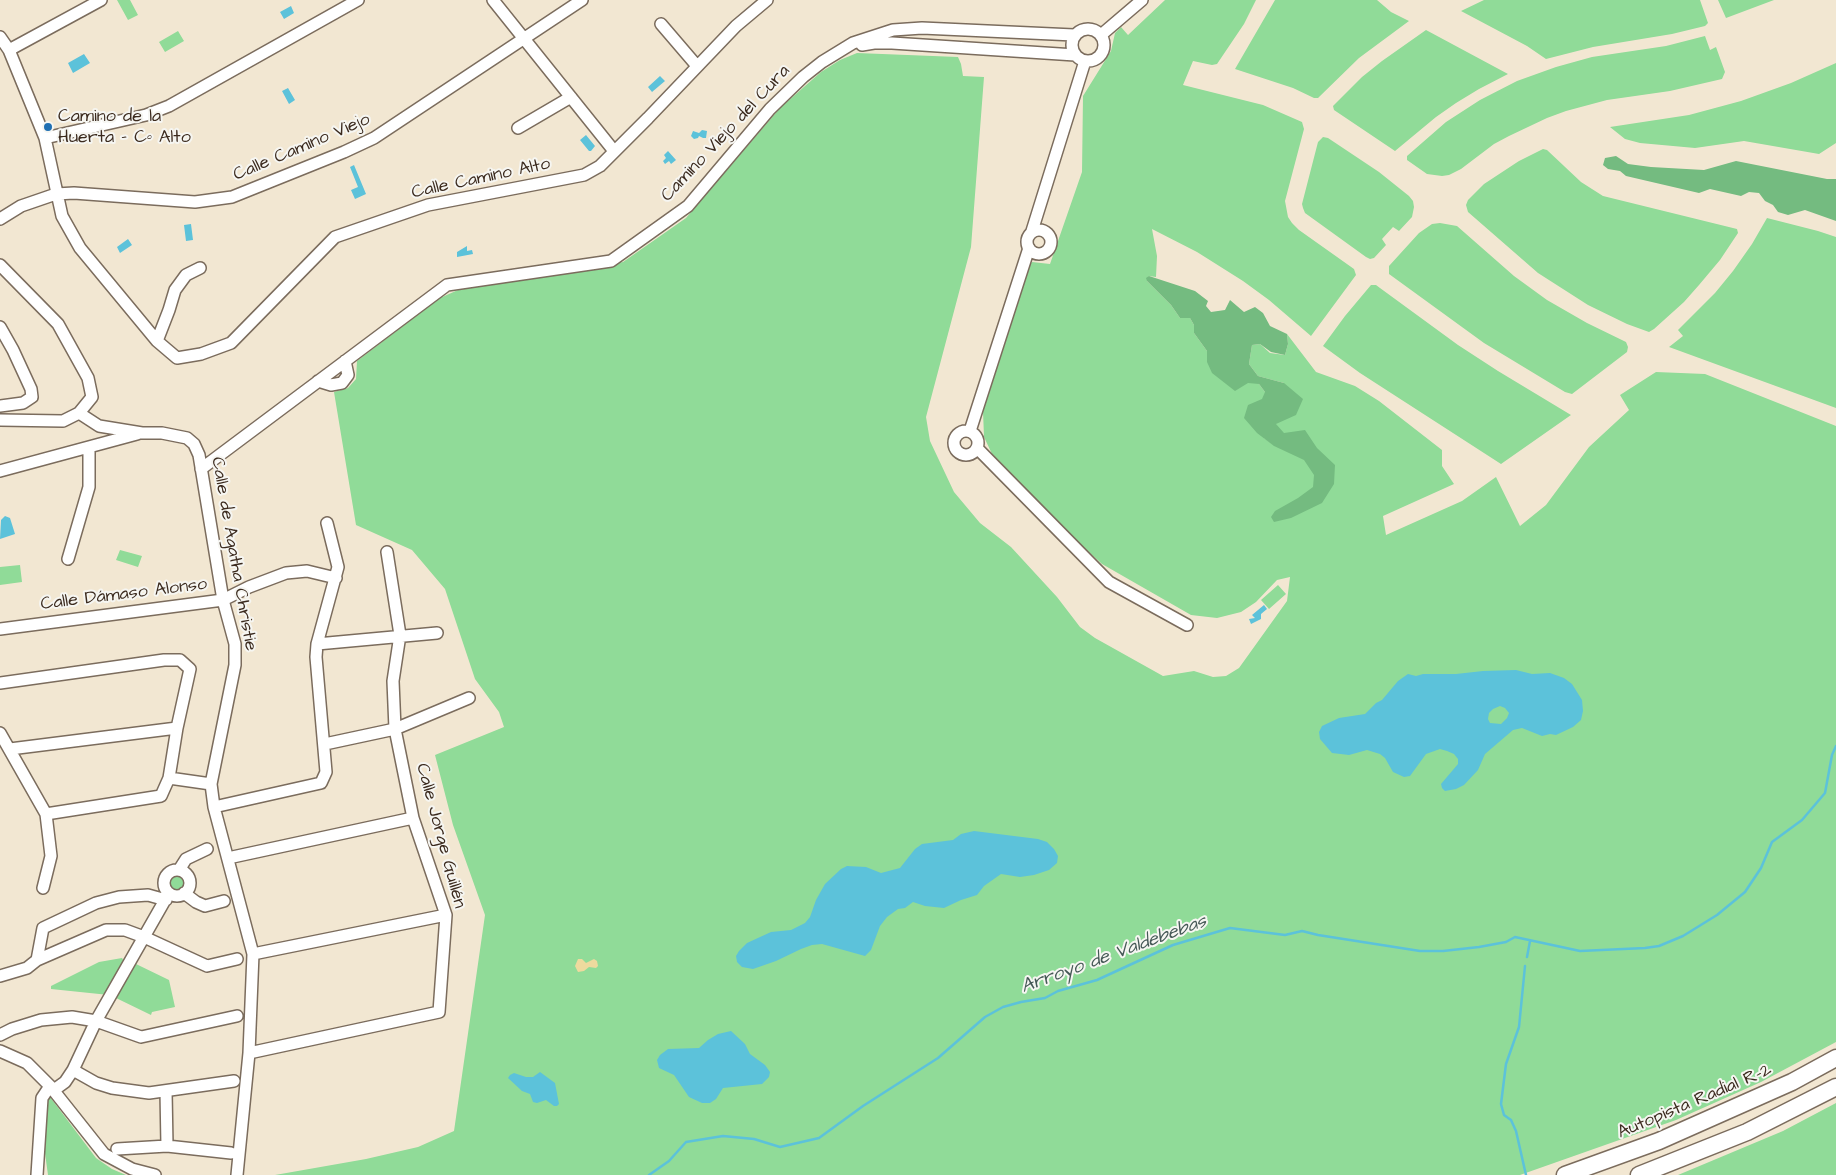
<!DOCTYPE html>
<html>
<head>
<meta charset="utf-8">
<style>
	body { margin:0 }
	canvas { display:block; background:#f2e7d2 }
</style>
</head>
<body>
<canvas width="1836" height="1175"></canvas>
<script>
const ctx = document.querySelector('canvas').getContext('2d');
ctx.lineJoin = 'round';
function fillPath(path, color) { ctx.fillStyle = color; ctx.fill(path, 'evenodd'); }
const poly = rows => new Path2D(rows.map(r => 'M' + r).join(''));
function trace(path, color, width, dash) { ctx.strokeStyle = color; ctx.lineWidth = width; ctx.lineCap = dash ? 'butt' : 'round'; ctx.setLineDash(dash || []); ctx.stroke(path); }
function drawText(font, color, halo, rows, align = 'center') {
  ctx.font = font + ' "Architects Daughter",sans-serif'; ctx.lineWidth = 4; ctx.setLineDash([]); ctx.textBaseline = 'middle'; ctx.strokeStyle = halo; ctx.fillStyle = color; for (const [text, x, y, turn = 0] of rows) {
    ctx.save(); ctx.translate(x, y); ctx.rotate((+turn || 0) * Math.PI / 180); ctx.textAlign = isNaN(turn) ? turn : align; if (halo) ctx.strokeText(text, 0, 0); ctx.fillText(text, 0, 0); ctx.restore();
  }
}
fillPath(poly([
	[117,0,130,0,138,15,128,20],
	[1165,0,1256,0,1244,24,1217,64,1212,65,1193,61,1183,85,1263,105,1302,122,1304,129,1285,201,1288,217,1292,223,1299,230,1354,269,1356,275,1311,336,1269,300,1243,281,1197,252,1152,229,1157,256,1156,277,1149,276,1147,281,1171,305,1180,318,1190,318,1194,325,1194,333,1207,351,1259,384,1265,392,1264,438,1277,447,1276,424,1284,383,1258,376,1249,364,1252,345,1260,344,1270,353,1285,355,1288,344,1287,334,1316,372,1355,386,1379,401,1442,450,1442,466,1454,484,1383,516,1386,535,1462,501,1496,477,1520,526,1546,505,1589,447,1629,410,1620,395,1656,372,1705,374,1836,426,1836,1042,1761,1082,1676,1120,1520,1175,275,1175,366,1159,418,1147,454,1131,485,915,453,825,435,755,504,727,499,712,475,679,445,589,412,550,356,525,334,392,348,388,356,379,357,361,440,298,458,290,623,262,686,218,780,108,821,72,840,60,857,53,958,57,961,64,963,76,984,77,971,247,926,417,930,441,954,492,980,523,1011,547,1057,597,1080,627,1095,638,1163,676,1194,671,1213,677,1226,676,1239,668,1287,601,1290,577,1277,580,1256,602,1241,612,1217,618,1191,615,1102,564,1080,544,992,454,984,437,983,411,1009,325,1028,267,1032,262,1050,264,1082,172,1083,96,1111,51,1115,33,1121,27,1128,35],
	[1275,0,1377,0,1391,12,1409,21,1359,58,1318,98,1314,98,1293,88,1235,69],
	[1484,0,1700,0,1708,23,1705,26,1672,34,1593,47,1546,59,1527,46,1461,11],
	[1718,0,1774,0,1726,18],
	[1426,30,1508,74,1479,89,1456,103,1436,117,1395,151,1334,110,1333,106,1362,77,1382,61],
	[178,31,184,41,165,52,159,42],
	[1705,36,1710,50,1716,47,1725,72,1722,79,1670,91,1607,100,1566,111,1547,118,1509,136,1494,144,1461,169,1449,175,1442,176,1427,174,1407,160,1407,156,1446,122,1480,100,1517,81,1556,67,1592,57,1666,46],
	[1836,63,1836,143,1819,154,1744,141,1695,148,1640,143,1625,139,1610,127,1689,115,1741,101,1791,83],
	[1323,137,1328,138,1379,172,1409,196,1413,201,1414,207,1412,217,1399,231,1393,227,1382,239,1386,245,1374,258,1370,259,1366,257,1305,213,1303,208,1302,204,1318,142],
	[1543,149,1547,150,1581,182,1603,196,1737,229,1738,233,1720,260,1699,285,1684,302,1654,329,1649,332,1627,324,1588,305,1538,273,1468,212,1466,205,1468,200,1484,184,1519,161],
	[1767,218,1818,231,1836,237,1836,408,1669,347,1683,336,1678,330,1715,293,1733,271,1752,244],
	[1440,223,1457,226,1514,276,1547,300,1587,323,1626,342,1628,347,1627,352,1572,394,1565,392,1484,343,1389,274,1389,266,1419,233,1432,224],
	[1371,285,1376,285,1380,288,1458,345,1498,371,1571,415,1501,464,1360,373,1323,346,1345,316],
	[120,550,142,556,138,567,116,560],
	[20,565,22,582,0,585,0,567],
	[1278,585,1286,594,1269,609,1261,600],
	'169 884a8 8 0 1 1 16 0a8 8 0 1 1-16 0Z',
	[122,958,125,963,109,995,51,989,51,986,99,962],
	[136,964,169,980,175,1007,152,1012,151,1015,116,998],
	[50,1097,96,1158,112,1169,126,1175,48,1175,44,1146,47,1101],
	[1836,1103,1836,1175,1678,1175,1783,1131]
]), '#90db98');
fillPath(poly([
	[1616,156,1628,164,1651,167,1704,170,1736,161,1827,179,1836,179,1836,221,1805,210,1788,215,1778,212,1773,205,1765,201,1759,193,1749,192,1741,196,1710,189,1699,193,1626,176,1620,171,1608,169,1603,165,1605,158],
	[1149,276,1195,291,1208,301,1206,306,1211,312,1225,310,1230,300,1244,312,1255,307,1263,313,1270,326,1287,334,1288,344,1285,355,1271,352,1260,344,1252,345,1249,364,1258,376,1284,383,1303,399,1296,415,1276,424,1284,433,1305,430,1317,448,1335,465,1334,484,1322,503,1291,518,1274,522,1271,517,1275,511,1298,498,1313,487,1314,475,1304,460,1274,446,1257,433,1244,418,1248,405,1262,399,1265,392,1259,384,1248,383,1235,391,1212,373,1207,362,1207,351,1194,333,1194,325,1190,318,1180,318,1171,305,1147,281,1146,278]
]), '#74bb80');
fillPath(poly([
	[578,959,582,959,586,963,594,959,597,961,598,966,596,968,589,967,584,971,578,972,575,966]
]), '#eeda9e');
fillPath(poly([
	[291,6,294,13,284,19,280,12],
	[84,54,90,63,73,73,68,63],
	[660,76,665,81,652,92,648,87],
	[288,88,295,100,289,104,282,91],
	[702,130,707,131,706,138,703,138,699,136,698,138,694,139,691,136,693,131,699,133],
	[586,135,595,146,591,151,589,151,580,140],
	[668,151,676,160,671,164,669,161,665,164,663,161,666,158,664,155],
	[354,165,366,194,355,199,351,190,358,187,350,167],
	[191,224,193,240,186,241,184,225],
	[128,239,132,245,120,253,117,247],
	[467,246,467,251,472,250,473,254,457,257,457,252],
	[5,516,10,518,15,534,0,539,1,520],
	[1264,605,1267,609,1261,614,1261,619,1251,624,1249,619,1255,618,1252,615],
	[1516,670,1532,674,1550,673,1564,678,1572,684,1582,700,1583,711,1581,720,1573,727,1556,735,1550,734,1542,736,1522,728,1513,730,1485,754,1478,770,1464,785,1456,789,1445,791,1442,788,1441,784,1458,764,1458,759,1454,754,1447,751,1440,749,1426,754,1410,776,1404,777,1393,772,1385,758,1380,754,1367,750,1349,755,1332,753,1320,739,1319,732,1322,726,1339,718,1365,714,1376,703,1382,700,1398,681,1408,674,1416,676,1423,674,1456,674,1483,671],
	[1500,706,1505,708,1509,713,1507,718,1501,724,1490,723,1488,719,1489,713,1493,709],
	[974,831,1038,839,1047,842,1054,849,1058,856,1057,863,1049,870,1034,875,1020,877,1001,874,984,886,977,895,961,900,944,908,925,906,913,902,905,908,898,909,887,917,880,926,871,950,865,956,822,944,812,945,801,949,776,961,753,969,742,967,737,962,736,956,739,951,747,943,771,932,791,930,805,923,810,917,816,900,825,884,841,869,847,866,866,867,881,873,900,868,915,849,922,844,953,840,961,834],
	[731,1031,745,1044,750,1054,765,1065,770,1072,769,1077,762,1084,723,1088,716,1099,710,1103,702,1103,689,1097,674,1075,659,1068,657,1060,660,1055,668,1049,699,1048,708,1040,718,1034],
	[540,1072,555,1083,559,1104,557,1106,554,1106,546,1100,537,1103,533,1102,530,1094,522,1091,508,1078,510,1075,514,1073,526,1077,533,1077]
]), '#5cc2da');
trace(poly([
	[1527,957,1530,941],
	[1525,966,1519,1027,1506,1064,1501,1104,1504,1115,1511,1120,1516,1131,1526,1175],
	[649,1175,669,1161,686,1142,723,1136,754,1139,780,1147,819,1138,863,1106,938,1058,985,1017,1003,1007,1021,1002,1045,998,1058,991,1097,980,1173,945,1230,928,1285,935,1302,931,1318,935,1420,951,1443,951,1479,947,1506,942,1515,937,1580,951,1645,948,1659,946,1683,936,1717,915,1745,892,1761,868,1772,842,1802,820,1825,793,1832,755,1836,746]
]), '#5cc2da', 2.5);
const minor = poly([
	[493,0,614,151],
	[661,24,697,66],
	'1072 45a16 16 0 1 1 32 0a16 16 0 1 1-32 0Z',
	[1101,35,1142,0],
	[0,37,9,50,45,138,62,216,80,248,157,341,177,358,201,354,231,343,335,237,428,205,584,175,600,166,648,118,736,26,767,0],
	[862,45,874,43,892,43,1075,55],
	[9,50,101,0],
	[518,128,571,97],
	[45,138,146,115,169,106,358,0],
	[0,219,21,206,56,194,74,193,195,202,232,197,344,152,374,138,582,0],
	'1027 242a12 12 0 1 1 24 0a12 12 0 1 1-24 0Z',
	[1032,231,1085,61],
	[0,265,58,324,88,378,92,397,79,413,63,421,0,420],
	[0,327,13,350,31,389,32,397,23,403,0,406],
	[157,341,169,310,175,290,186,275,200,268],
	[318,381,331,385,342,383,348,375,345,361],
	[79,413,99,426,142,433,162,433,187,438,194,444,199,455,223,600,235,644,235,665,211,784,214,807,253,954,249,1053,237,1175],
	'954 443a12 12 0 1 1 24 0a12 12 0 1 1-24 0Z',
	[970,431,1029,248],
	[977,448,1109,582,1187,625],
	[201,469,447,285,611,261,688,206,770,109,803,77,822,62,853,43,893,30,922,28,1074,35],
	[0,471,137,434],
	[68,559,89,487,89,447],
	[0,629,223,600,249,587,286,573,307,571,336,578],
	[317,644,437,633],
	[0,683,164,660,180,660,190,669,177,728,169,778,161,796,46,814],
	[0,733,46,814,51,856,43,888],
	[325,744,395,729,469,698],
	[10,749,177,728],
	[169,778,211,784],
	[214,807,321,783,326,772,316,657,317,644,338,567,327,523],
	[228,858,413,818],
	[179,870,186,859,207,849],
	'164 883a13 13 0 1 1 26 0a13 13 0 1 1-26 0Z',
	[184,893,196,902,205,906,224,901],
	[253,954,446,915],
	[37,960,43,928,96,903,119,897,148,895,166,900],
	[0,976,27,968,37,960,106,930,125,930,144,937,207,966,237,959],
	[0,1035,12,1029,41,1020,72,1017,96,1021,141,1037,237,1016],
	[0,1051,27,1063,50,1086,104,1154,132,1169,155,1175],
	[249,1053,439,1012,446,915,413,818,395,729,393,681,400,635,387,552],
	[73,1070,96,1083,112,1088,149,1093,234,1081],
	[54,1090,65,1082,73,1070,96,1021,169,893],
	[166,1091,167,1146],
	[117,1149,167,1146,231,1153],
	[37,1175,42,1098,50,1086]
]);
const highway = poly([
	[1565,1175,1659,1141,1792,1082,1836,1058],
	[1639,1175,1747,1132,1836,1087]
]);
trace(minor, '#7b6c5d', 14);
trace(highway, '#7b6c5d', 19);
trace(minor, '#fff', 11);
trace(highway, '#fff', 16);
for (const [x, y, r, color] of [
	[48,127,5,"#1f6fb2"]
]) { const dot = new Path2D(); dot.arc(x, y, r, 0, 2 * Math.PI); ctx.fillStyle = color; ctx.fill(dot); trace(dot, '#f6f6f2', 2); }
drawText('18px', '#3b2a1e', '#f6f6f2', [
	["Camino de la",58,117],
	["Huerta - Cº Alto",58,138]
], 'left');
drawText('18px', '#3b2a1e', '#f6f6f2', [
	["Camino Viejo del Cura",726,134,-47],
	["Calle Camino Viejo",302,148,-23],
	["Calle Camino Alto",481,179,-12],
	["Calle de Agatha Christie",233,554,80],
	["Calle Dámaso Alonso",124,595,-7],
	["Calle Jorge Guillén",440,836,75],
	["Autopista Radial R-2",1695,1102,-23]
]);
drawText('italic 19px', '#455856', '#f6f6f2', [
	["Arroyo de Valdebebas",1114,955,-20]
]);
</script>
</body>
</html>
